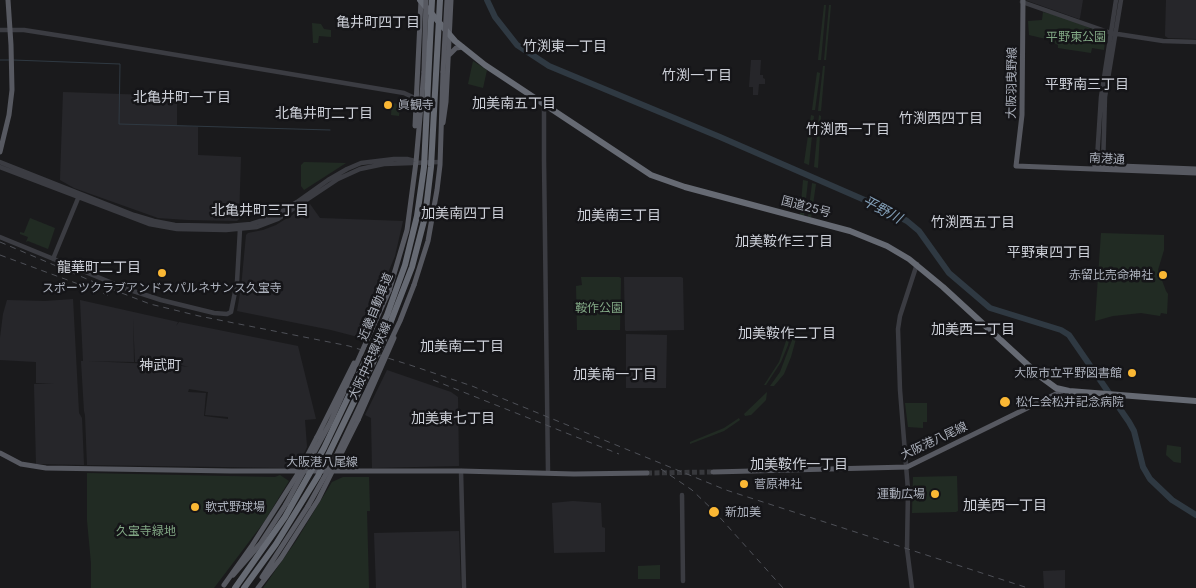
<!DOCTYPE html>
<html>
<head>
<meta charset="utf-8">
<style>
	body { margin:0 }
	canvas { display:block; background:#1a1a1c }
</style>
</head>
<body>
<canvas width="1196" height="588"></canvas>
<script>
const ctx = document.querySelector('canvas').getContext('2d');
ctx.lineJoin = 'round';
function fillPath(path, color) { ctx.fillStyle = color; ctx.fill(path, 'evenodd'); }
const poly = rows => new Path2D(rows.map(r => 'M' + r).join(''));
function trace(path, color, width, dash) { ctx.strokeStyle = color; ctx.lineWidth = width; ctx.lineCap = dash ? 'butt' : 'round'; ctx.setLineDash(dash || []); ctx.stroke(path); }
function drawText(font, color, halo, rows, align = 'center') {
  ctx.font = font + ' Inter,"Noto Sans JP",sans-serif'; ctx.lineWidth = 5; ctx.setLineDash([]); ctx.textBaseline = 'middle'; ctx.strokeStyle = halo; ctx.fillStyle = color; for (const [text, x, y, turn = 0] of rows) {
    ctx.save(); ctx.translate(x, y); ctx.rotate((+turn || 0) * Math.PI / 180); ctx.textAlign = isNaN(turn) ? turn : align; if (halo) ctx.strokeText(text, 0, 0); ctx.fillText(text, 0, 0); ctx.restore();
  }
}
fillPath(poly([
	[1025,0,1083,0,1080,18,1079,19],
	[1166,0,1196,0,1196,39,1168,38,1165,36],
	[751,60,761,60,760,75,763,75,763,78,765,79,765,84,759,84,758,95,753,95,753,87,749,87],
	[63,92,177,96,177,125,198,127,198,155,241,157,239,219,237,221,188,220,158,218,74,188,60,180],
	[310,204,320,218,403,221,395,256,363,332,360,331,358,337,331,330,237,311,241,288,246,235,248,233,263,230,276,225],
	[624,277,681,277,683,278,684,330,626,331,625,330],
	[73,299,79,413,82,418,84,465,36,464,34,384,54,384,36,383,36,362,0,360,0,338,3,314,7,300,45,301],
	[80,300,178,322,176,326,179,322,298,346,316,419,305,420,307,447,301,460,296,466,289,468,87,465,85,415,84,411,81,361,83,361],
	[133,318,135,362,173,363,189,367,174,365,87,361,134,362],
	[189,389,208,392,205,415,228,417,228,419,204,416,206,393,188,392],
	[626,334,667,335,666,388,626,388],
	[387,370,451,392,458,397,459,466,372,468,371,418,365,415],
	[573,501,601,503,602,527,605,528,605,552,554,553,552,503],
	[459,531,461,588,376,588,374,533],
	[1065,570,1065,588,1044,588,1043,571]
]), '#26262a');
fillPath(poly([
	[824,5,826,5,821,60,818,60],
	[829,5,831,5,826,60,824,60],
	[1043,12,1059,16,1106,34,1104,50,1092,48,1091,53,1058,48,1058,45,1046,39,1029,35,1028,21,1042,20],
	[312,23,321,24,324,29,331,30,331,37,319,36,318,43,313,43],
	[473,61,487,70,483,88,468,84],
	[823,66,825,66,821,111,818,111],
	[817,72,820,73,815,110,812,110],
	[392,103,400,104,399,116,391,115],
	[811,115,814,116,809,165,804,163],
	[819,115,821,116,818,168,814,167],
	[304,162,346,163,304,190,301,186,301,165],
	[803,180,808,181,804,216,800,215],
	[812,183,816,184,811,218,808,217],
	[30,218,55,228,48,249,28,241,26,242,28,237,20,234,20,232,24,233],
	[1101,233,1164,235,1164,250,1158,270,1166,291,1168,294,1167,314,1161,313,1160,316,1141,313,1113,316,1095,321],
	[581,277,619,277,621,278,620,330,577,330,576,286,582,285],
	[788,335,790,335,788,345,781,362,766,385,764,385,779,362],
	[794,335,797,335,791,357,784,374,774,386,770,386,780,372],
	[767,392,766,400,751,415,745,416,744,414],
	[905,403,927,403,927,422,923,422,923,428,908,427],
	[739,418,740,420,724,431,690,444,690,442,724,428],
	[1167,445,1181,447,1181,463,1174,462,1166,455],
	[87,473,275,477,280,475,289,481,264,522,214,588,91,588,91,563,87,520],
	[957,476,958,511,956,512,912,513,913,477],
	[343,477,369,477,370,511,367,511,369,588,263,588,296,541,332,482],
	[660,565,660,579,638,579,638,566]
]), '#212b23');
trace(poly([
	[0,60,9,60],
	[13,60,120,64,119,124,330,130]
]), '#2f3942', 1);
trace(poly([
	[487,0,495,17,517,45,549,66,720,137,883,208,907,221,919,231,949,273,990,308,1061,330,1069,335,1129,422,1134,431,1143,467,1150,479,1172,500,1196,515]
]), '#2f3942', 6);
trace(poly([
	[647,473,713,472]
]), '#37383c', 5, [5, 2.5]);
trace(poly([
	[1022,2,1111,33,1163,41,1196,42],
	[0,30,24,30,75,38,404,93,417,99],
	[546,106,544,109,544,160,548,472],
	[0,162,134,215,154,221,175,225,229,226,251,224,273,217,297,202,328,180,347,169,361,163,394,159,407,159,415,161],
	[0,167,149,224,177,229,226,230,257,227,278,219,338,179,360,169,384,164,440,162],
	[1094,167,1097,159,1101,97,1116,0],
	[1103,167,1105,97,1121,0],
	[0,237,127,289,161,300,214,313,227,314,231,312,237,282,240,229],
	[53,259,79,196],
	[461,471,464,588],
	[682,495,683,581],
	[912,588,907,549,908,490,900,390,898,329,900,316,917,264]
]), '#3b3c42', 4.5);
trace(poly([
	[1023,0,1022,115,1016,166,1196,173],
	[449,55,456,48,463,47],
	[443,123,446,102,451,0],
	[415,126,421,0],
	[0,152,9,115,12,90,11,45,8,0],
	[1095,165,1196,169],
	[414,285,428,241,437,190,440,165,443,72],
	[389,291,407,230,416,162,424,72],
	[0,453,21,464,46,468,231,471,461,471,574,474,647,473],
	[713,472,907,467,1064,390],
	[233,575,260,544,286,504],
	[262,577,308,506],
	[224,585,251,547,299,472,317,437],
	[258,588,281,558,318,500,358,420]
]), '#575961', 5);
trace(poly([
	[420,0,455,41,485,65,651,175,685,187,850,231,887,246,909,259,943,287,1041,377,1056,388,1069,391,1196,401]
]), '#666a73', 6);
trace(poly([
	[0,242,101,285,150,304,199,316,349,346,410,365,472,386,726,490,1028,588],
	[0,255,108,295],
	[433,380,619,454],
	[661,469,692,490,715,512,783,588]
]), '#4e5057', 1, [6, 5]);
trace(poly([
	[424,72,426,0],
	[443,72,447,0],
	[358,420,394,338],
	[317,437,354,363],
	[286,504,330,423,389,291],
	[308,506,335,458,400,321,414,285]
]), '#575961', 5);
trace(poly([
	[235,588,285,517,324,448,387,315,405,265,417,216,424,167,432,0],
	[244,588,276,544,318,476,383,342,412,267,425,217,431,167,440,0]
]), '#666a73', 6);
for (const [x, y, r, color] of [
	[388,105,5,"#fab734"],
	[162,273,5,"#fab734"],
	[1163,275,5,"#fab734"],
	[1132,373,5,"#fab734"],
	[1005,402,6,"#fab734"],
	[744,484,5,"#fab734"],
	[935,494,5,"#fab734"],
	[195,507,5,"#fab734"],
	[714,512,6,"#fab734"]
]) { const dot = new Path2D(); dot.arc(x, y, r, 0, 2 * Math.PI); ctx.fillStyle = color; ctx.fill(dot); trace(dot, '#151518', 2); }
drawText('12px', '#82a885', '#151518', [
	["平野東公園",1076,37],
	["鞍作公園",599,308],
	["久宝寺緑地",146,531]
]);
drawText('12px', '#acb1bc', '#151518', [
	["大阪羽曳野線",1012,83,-89],
	["南港通",1107,159,3],
	["国道25号",806,207,15],
	["近畿自動車道",376,307,-68],
	["大阪中央環状線",370,361,-65],
	["大阪港八尾線",934,441,-25],
	["大阪港八尾線",322,462]
]);
drawText('12px', '#acb1bc', '#151518', [
	["眞観寺",398,105],
	["赤留比売命神社",1153,275,"right"],
	["スポーツクラブアンドスパルネサンス久宝寺",162,288,"center"],
	["大阪市立平野図書館",1122,373,"right"],
	["松仁会松井記念病院",1016,402],
	["菅原神社",754,484],
	["運動広場",925,494,"right"],
	["軟式野球場",205,507],
	["新加美",725,512]
], 'left');
drawText('14px', '#cdd0d8', '#151518', [
	["亀井町四丁目",378,23],
	["竹渕東一丁目",565,47],
	["竹渕一丁目",697,76],
	["平野南三丁目",1087,85],
	["北亀井町一丁目",182,98],
	["加美南五丁目",514,104],
	["北亀井町二丁目",324,114],
	["竹渕西四丁目",941,119],
	["竹渕西一丁目",848,130],
	["北亀井町三丁目",260,211],
	["加美南四丁目",463,214],
	["加美南三丁目",619,216],
	["竹渕西五丁目",973,223],
	["加美鞍作三丁目",784,242],
	["平野東四丁目",1049,253],
	["龍華町二丁目",99,268],
	["加美西二丁目",973,330],
	["加美鞍作二丁目",787,334],
	["加美南二丁目",462,347],
	["神武町",160,366],
	["加美南一丁目",615,375],
	["加美東七丁目",453,419],
	["加美鞍作一丁目",799,465],
	["加美西一丁目",1005,506]
]);
drawText('italic 14px', '#829fb8', '#151518', [
	["平野川",882,210,28]
]);
</script>
</body>
</html>
